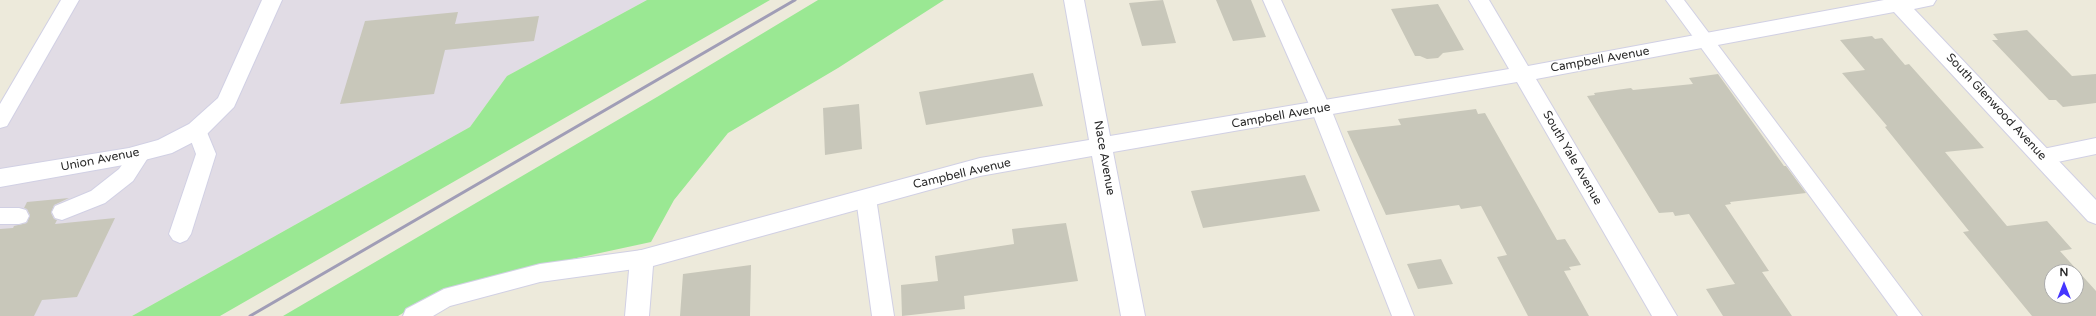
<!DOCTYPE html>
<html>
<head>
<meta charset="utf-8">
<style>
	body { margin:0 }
	#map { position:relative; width:2096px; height:316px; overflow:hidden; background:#edeadb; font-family:"Varela Round",sans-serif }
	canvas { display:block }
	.north { position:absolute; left:2044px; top:264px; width:40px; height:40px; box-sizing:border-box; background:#fff; border:1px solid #aaa; border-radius:50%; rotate:0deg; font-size:11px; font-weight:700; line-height:16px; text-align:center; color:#2a2a2a }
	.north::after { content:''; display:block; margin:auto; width:14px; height:18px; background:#4536ff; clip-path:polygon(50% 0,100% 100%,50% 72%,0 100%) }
</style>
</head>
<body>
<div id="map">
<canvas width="2096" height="316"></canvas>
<div class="north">N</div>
</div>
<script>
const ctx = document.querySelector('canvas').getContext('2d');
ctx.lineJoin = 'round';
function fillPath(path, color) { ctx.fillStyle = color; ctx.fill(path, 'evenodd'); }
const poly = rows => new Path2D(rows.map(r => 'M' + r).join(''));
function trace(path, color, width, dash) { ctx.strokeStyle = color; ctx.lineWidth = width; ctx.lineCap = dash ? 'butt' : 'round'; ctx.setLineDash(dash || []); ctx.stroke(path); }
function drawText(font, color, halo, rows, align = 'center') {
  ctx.font = font + ' "Varela Round",sans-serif'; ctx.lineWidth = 3; ctx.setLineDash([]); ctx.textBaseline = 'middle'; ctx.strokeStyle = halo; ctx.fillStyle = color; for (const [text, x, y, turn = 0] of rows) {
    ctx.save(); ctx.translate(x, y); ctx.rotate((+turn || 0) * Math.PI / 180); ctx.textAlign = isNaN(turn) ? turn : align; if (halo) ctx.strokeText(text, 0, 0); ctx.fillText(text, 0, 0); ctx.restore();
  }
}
fillPath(poly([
	[70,0,647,0,507,76,470,127,132,316,0,316,0,121]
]), '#e1dce5');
fillPath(poly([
	[647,0,770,0,220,316,132,316,470,127,507,76],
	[818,0,944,0,838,68,728,133,674,200,651,242,484,278,437,293,398,316,283,316,657,97]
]), '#9ae893');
fillPath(poly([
	[1163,0,1176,43,1142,46,1129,3],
	[1216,0,1251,0,1266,37,1233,41],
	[1438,4,1464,50,1443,53,1438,58,1427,59,1420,56,1415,56,1391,9],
	[458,12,455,24,539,16,534,41,445,50,434,94,340,104,365,21],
	[2027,30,2072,76,2096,74,2096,103,2063,107,2056,100,2049,100,1992,40,1998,40,1993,34],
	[1872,36,1875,39,1882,38,1905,65,1909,64,1984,148,1945,152,2007,226,2047,221,2072,249,2060,251,2096,291,2096,316,2032,316,1963,232,1969,231,1885,127,1887,126,1842,73,1865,70,1840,40],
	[2052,272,2076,272,2076,296,2052,296],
	[1033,73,1043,106,926,125,919,92],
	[1718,74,1784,166,1786,166,1806,193,1730,202,1731,204,1725,205,1769,271,1762,272,1792,316,1723,316,1706,289,1735,284,1689,214,1675,216,1673,212,1659,213,1587,96,1595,95,1594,93,1631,88,1633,90,1693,84,1689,78],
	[859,104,862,149,825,155,823,108],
	[1476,109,1478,114,1485,113,1557,240,1565,239,1581,265,1569,267,1571,270,1564,271,1589,316,1528,316,1497,257,1507,255,1481,206,1461,209,1459,205,1386,215,1347,131,1401,125,1398,119],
	[1305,175,1320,211,1203,228,1191,191],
	[69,198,54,205,51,213,54,219,57,220,55,224,115,218,77,297,42,300,34,316,0,316,0,229,13,228,14,226,27,223,30,215,27,209,24,208,27,202],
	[1066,223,1078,281,964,296,965,309,902,316,901,285,938,281,935,256,1014,244,1012,229],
	[1441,259,1453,284,1418,289,1407,264],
	[751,265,750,316,680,316,683,274]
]), '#c8c7ba');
const service = poly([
	[61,0,79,0,7,126,0,128,0,104,61,0],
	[1263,0,1281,0,1331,109,1414,316,1392,316,1311,109,1263,0],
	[1666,0,1684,0,1922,316,1898,316,1666,0],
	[197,123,204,125,216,154,191,234,187,240,180,243,173,240,169,234,196,154,187,130,190,125,197,123],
	[2096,138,2096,154,2043,165,2036,162,2033,157,2036,152,2043,149,2096,138],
	[141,145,148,148,151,153,133,181,105,203,62,220,55,218,52,212,55,206,91,191,119,169,134,148,141,145],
	[866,190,873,192,876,198,894,316,872,316,856,198,859,192,866,190],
	[0,208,19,208,26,210,29,216,26,222,19,224,0,224,0,208],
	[642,250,650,253,653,259,650,265,642,268,540,282,450,306,433,316,403,316,406,309,444,289,540,264,642,250]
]);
const minor = poly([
	[262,0,282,0,234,107,205,136,172,153,129,164,0,187,0,169,129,148,158,140,189,124,218,98,262,0],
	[1064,0,1084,0,1110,136,1509,69,1469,0,1489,0,1528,66,1884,0,1936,0,1933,5,1914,9,2096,200,2096,224,2088,221,1894,12,1536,79,1677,316,1652,316,1517,82,1113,152,1145,316,1121,316,1092,156,980,176,653,266,649,316,625,316,630,259,634,252,980,158,1089,140,1064,0]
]);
trace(service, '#d1d0e4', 2);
trace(minor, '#d1d0e4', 2);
fillPath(service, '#fff');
fillPath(minor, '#fff');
trace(poly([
	[250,316,795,0]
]), '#a09db6', 3);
drawText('12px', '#2a2a2a', '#fff', [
	["Campbell Avenue",1600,60,-10],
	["South Glenwood Avenue",1996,107,47],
	["Campbell Avenue",1281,116,-10],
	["Nace Avenue",1104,158,80],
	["South Yale Avenue",1572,158,60],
	["Union Avenue",100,160,-11],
	["Campbell Avenue",962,174,-13]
]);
</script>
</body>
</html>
